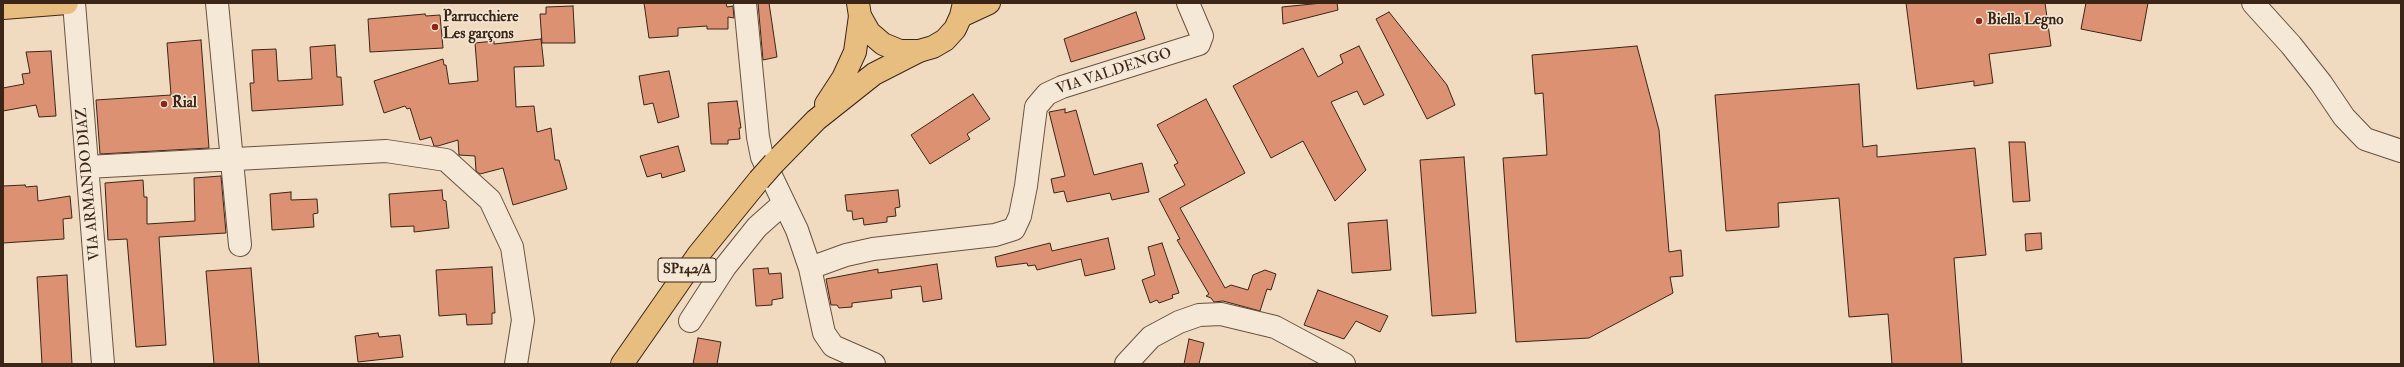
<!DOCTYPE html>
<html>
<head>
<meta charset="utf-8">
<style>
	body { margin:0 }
	#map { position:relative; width:2404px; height:367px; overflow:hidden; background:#f0dbc0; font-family:"IM FELL Double Pica",serif }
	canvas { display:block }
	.frame { position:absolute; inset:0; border:4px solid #3b2517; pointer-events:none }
</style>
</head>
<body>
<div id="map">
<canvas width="2404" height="367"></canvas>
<div class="frame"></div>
</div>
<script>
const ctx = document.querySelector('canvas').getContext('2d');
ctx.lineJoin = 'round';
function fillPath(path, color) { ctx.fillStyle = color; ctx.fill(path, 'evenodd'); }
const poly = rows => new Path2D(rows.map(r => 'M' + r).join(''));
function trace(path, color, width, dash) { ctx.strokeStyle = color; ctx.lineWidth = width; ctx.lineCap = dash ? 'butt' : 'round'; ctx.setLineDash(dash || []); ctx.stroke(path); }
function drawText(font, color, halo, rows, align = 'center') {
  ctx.font = font + ' "IM FELL Double Pica",serif'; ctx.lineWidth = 3; ctx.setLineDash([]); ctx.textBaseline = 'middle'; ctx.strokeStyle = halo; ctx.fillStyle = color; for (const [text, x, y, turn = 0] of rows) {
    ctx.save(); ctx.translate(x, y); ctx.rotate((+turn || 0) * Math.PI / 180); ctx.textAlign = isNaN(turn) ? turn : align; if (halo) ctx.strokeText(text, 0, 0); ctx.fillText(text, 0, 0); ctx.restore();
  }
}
const building = poly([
	[644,3,726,3,727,7,733,6,734,18,728,17,728,29,707,29,707,26,678,28,678,36,649,38,644,3],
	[758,3,769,3,777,57,763,60,758,3],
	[1322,3,1337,3,1338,10,1283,24,1282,7,1322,3],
	[1906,3,2045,3,2051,46,1989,54,1993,83,1974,86,1974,81,1917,89,1906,3],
	[2086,3,2148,3,2141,41,2081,29,2086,3],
	[573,6,575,43,542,43,540,14,546,14,546,7,573,6],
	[1136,12,1145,39,1071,62,1064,39,1136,12],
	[1389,12,1447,85,1455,105,1427,119,1376,19,1389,12],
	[425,14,426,16,440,15,443,48,370,52,368,19,425,14],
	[541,39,544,66,514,67,516,107,534,106,537,132,551,128,555,160,559,160,567,189,513,205,503,168,480,174,476,171,475,156,459,155,458,140,438,146,434,146,431,137,420,140,410,108,407,109,405,106,384,113,374,81,443,59,444,65,446,65,449,84,478,81,475,43,494,41,494,44,541,39],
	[201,40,209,148,100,154,96,100,171,95,167,43,201,40],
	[335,45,337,77,341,77,343,105,252,111,250,83,254,83,252,50,276,49,278,81,312,79,310,47,335,45],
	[1359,46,1384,95,1364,105,1357,91,1331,102,1366,170,1335,201,1303,141,1271,158,1233,86,1303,48,1318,77,1343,63,1340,55,1359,46],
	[1637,46,1659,130,1669,252,1681,250,1683,276,1670,277,1673,293,1589,338,1516,342,1503,158,1547,155,1543,93,1535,94,1532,55,1637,46],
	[51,51,56,116,39,117,36,105,3,111,3,88,24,84,22,74,30,73,26,52,51,51],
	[669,71,679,117,658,123,653,103,644,105,639,76,669,71],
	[1859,84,1863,147,1877,145,1877,157,1975,148,1986,255,1954,258,1962,364,1892,364,1888,314,1849,317,1839,198,1778,203,1779,227,1726,231,1715,95,1859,84],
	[973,94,990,119,967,134,970,139,930,164,911,135,973,94],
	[1206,99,1245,173,1180,208,1225,288,1231,285,1248,290,1253,275,1265,270,1276,274,1271,290,1267,289,1260,311,1223,301,1214,302,1211,298,1206,296,1209,294,1177,240,1180,239,1159,199,1185,185,1174,165,1178,163,1157,125,1206,99],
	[737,101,741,128,739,128,740,139,728,140,728,144,711,144,708,103,737,101],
	[1065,109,1065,113,1076,110,1094,175,1142,163,1149,192,1112,200,1110,193,1067,202,1064,191,1054,193,1051,179,1065,176,1049,112,1065,109],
	[2009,142,2025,142,2030,201,2013,202,2009,142],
	[678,146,685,171,662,178,661,173,647,177,640,156,678,146],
	[1464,157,1476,313,1432,316,1420,160,1464,157],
	[221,176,226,233,159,237,166,345,136,347,127,239,108,240,105,183,143,180,144,197,147,197,147,224,195,221,194,178,221,176],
	[25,185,26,187,37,186,38,201,70,196,72,218,63,219,64,239,3,243,3,186,25,185],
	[442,190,443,200,446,201,449,228,414,232,414,226,391,227,389,194,442,190],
	[898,190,900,207,895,208,896,216,887,217,887,222,864,225,863,218,853,220,852,211,847,211,845,195,898,190],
	[291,192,291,200,317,199,318,213,313,214,314,227,272,230,270,194,291,192],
	[1387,220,1391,270,1352,273,1348,223,1387,220],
	[2041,233,2042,249,2026,251,2025,234,2041,233],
	[1108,238,1115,269,1085,276,1081,259,1037,270,1035,265,1028,266,1027,263,997,267,995,257,1050,243,1052,251,1108,238],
	[1162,243,1179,293,1172,295,1173,298,1159,303,1157,300,1150,303,1142,280,1155,275,1148,247,1162,243],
	[937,264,942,299,923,302,921,286,891,290,892,298,852,303,852,307,839,308,837,305,831,305,826,279,878,269,878,273,937,264],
	[492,267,495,313,492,313,492,324,467,325,466,314,439,316,436,270,492,267],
	[251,268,259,364,214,364,206,271,251,268],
	[768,268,769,274,781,273,783,298,772,300,772,305,756,306,753,269,768,268],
	[67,275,72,364,42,364,37,277,67,275],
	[1318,290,1388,316,1380,332,1356,321,1344,339,1304,325,1318,290],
	[378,333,379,337,400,335,403,357,358,362,355,336,378,333],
	[698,338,721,342,717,364,693,364,698,338],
	[1189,339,1204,343,1199,364,1184,364,1189,339]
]);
fillPath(building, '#db9172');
trace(building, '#3b2517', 1);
const minor = poly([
	[74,3,103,364],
	[217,3,240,245],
	[745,3,758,137,762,157,797,230,810,268,824,333,833,346,874,364],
	[2253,3,2291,45,2321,83,2344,117,2365,139,2401,151],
	[87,167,386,151,446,160,490,200,512,247,523,320,516,364],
	[810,268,846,255,873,249,995,235,1014,229,1020,216,1026,186,1036,107,1047,94,1062,87,1199,44,1202,36,1188,3],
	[690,321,725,267,757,227,784,203],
	[1126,364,1151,337,1179,322,1199,315,1221,314,1275,327,1344,364]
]);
const major = poly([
	[858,3,860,16,869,32,883,44,900,51,919,51,933,47,945,40,955,29,961,16,964,3],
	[3,8,67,3],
	[961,16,989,3]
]);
const highway = poly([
	[826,104,843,78,855,52,860,16],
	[774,163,816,120,874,74,919,51],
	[622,364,698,255,759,180]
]);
trace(minor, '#685241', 24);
trace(major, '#3b2517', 24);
trace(highway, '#3b2517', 24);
trace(minor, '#f5e8d6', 22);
trace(major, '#e8be80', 22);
trace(highway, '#e8be80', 22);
const highwayBridge = poly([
	[759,180,774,163]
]);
trace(highwayBridge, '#3b2517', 24, []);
trace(highwayBridge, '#e8be80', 22);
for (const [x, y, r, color] of [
	[1979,21,4,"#8f2418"],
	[435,27,4,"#8f2418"],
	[164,104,4,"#8f2418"]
]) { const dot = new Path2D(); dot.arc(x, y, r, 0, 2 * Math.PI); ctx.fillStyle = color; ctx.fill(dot); trace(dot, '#f5e8d6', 1.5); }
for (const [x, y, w] of [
	[687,270,58]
]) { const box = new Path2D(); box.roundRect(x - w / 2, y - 12, w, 24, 3); ctx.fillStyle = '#f5e8d6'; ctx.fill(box); trace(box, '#3b2517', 1); }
drawText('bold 14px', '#3b2517', null, [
	["SP142/A",687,270]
]);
drawText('bold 15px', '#3b2517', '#f5e8d6', [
	["Parrucchiere",443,18],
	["Les garçons",443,35],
	["Biella Legno",1987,21],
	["Rial",172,104]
], 'left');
drawText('15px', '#3b2517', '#f5e8d6', [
	["VIA VALDENGO",1114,72,-18],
	["VIA ARMANDO DIAZ",89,184,-95]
]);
</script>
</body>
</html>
